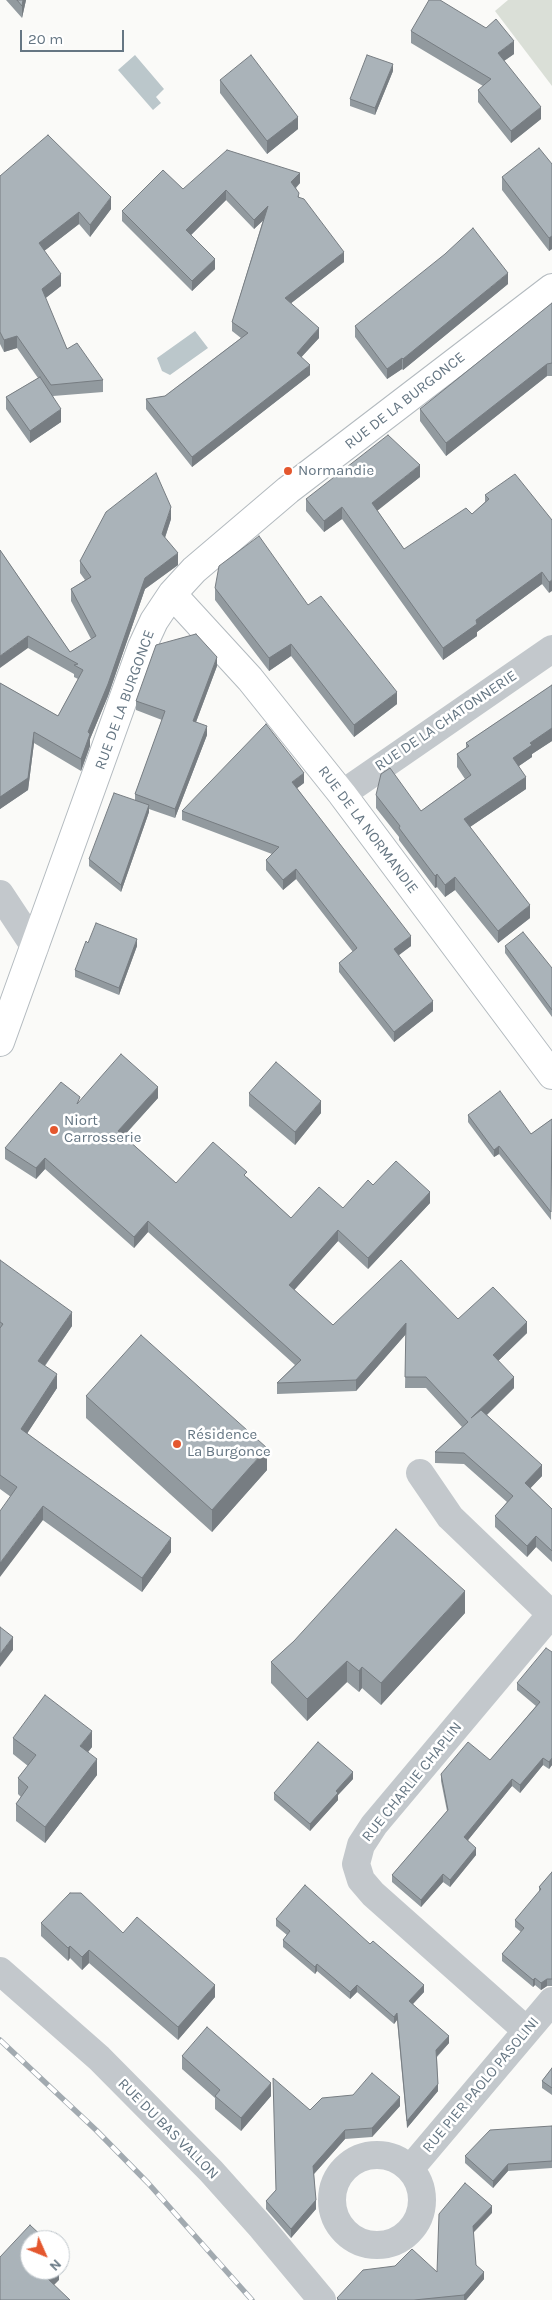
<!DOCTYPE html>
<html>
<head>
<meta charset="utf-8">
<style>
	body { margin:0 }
	#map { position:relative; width:552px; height:2300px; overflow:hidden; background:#fafaf8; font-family:Karla,sans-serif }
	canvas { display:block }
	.north { position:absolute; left:20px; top:2230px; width:50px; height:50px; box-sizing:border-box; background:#fff; border:1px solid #c1c8cd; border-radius:50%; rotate:134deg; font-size:14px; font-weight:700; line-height:20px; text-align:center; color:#657683 }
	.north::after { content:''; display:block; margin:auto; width:18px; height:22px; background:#e4572e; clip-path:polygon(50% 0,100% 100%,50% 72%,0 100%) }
	.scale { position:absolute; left:20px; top:30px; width:104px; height:22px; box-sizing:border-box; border:2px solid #657683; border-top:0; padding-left:6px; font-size:15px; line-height:18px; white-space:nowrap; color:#657683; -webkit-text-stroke:4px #fff; paint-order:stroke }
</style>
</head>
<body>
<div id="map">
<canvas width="552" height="2300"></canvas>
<div class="north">N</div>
<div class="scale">20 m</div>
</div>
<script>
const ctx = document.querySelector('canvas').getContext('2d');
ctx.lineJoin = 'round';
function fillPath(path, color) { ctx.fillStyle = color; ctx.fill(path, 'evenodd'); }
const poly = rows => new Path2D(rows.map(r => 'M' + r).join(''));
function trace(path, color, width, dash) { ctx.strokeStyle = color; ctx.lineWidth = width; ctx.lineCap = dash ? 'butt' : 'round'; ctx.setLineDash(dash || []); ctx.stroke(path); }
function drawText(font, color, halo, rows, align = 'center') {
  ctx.font = font + ' Karla,sans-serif'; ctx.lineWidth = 5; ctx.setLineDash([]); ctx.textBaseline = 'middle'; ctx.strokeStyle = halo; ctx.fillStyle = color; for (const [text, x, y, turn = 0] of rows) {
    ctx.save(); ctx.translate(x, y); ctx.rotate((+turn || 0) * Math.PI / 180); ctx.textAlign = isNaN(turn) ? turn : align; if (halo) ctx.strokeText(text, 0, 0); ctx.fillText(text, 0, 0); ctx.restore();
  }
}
fillPath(poly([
	[508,0,552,0,552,86,495,11]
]), '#dadfd7');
fillPath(poly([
	[135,55,164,89,156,97,161,103,153,110,118,70],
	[195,331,208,348,170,375,162,371,157,358]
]), '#bbc7cb');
const secondary = poly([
	[172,594,250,679,342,794,552,1075],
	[0,1042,142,647,154,621,172,594,194,570,288,490,552,288]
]);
trace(secondary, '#b3babf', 30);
trace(poly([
	[342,794,552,649],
	[0,894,35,947],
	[420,1473,450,1517,551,1614],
	[0,1971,99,2058,211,2171,262,2228,322,2300],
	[526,2030,373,1894,361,1880,356,1864,361,1845,374,1825,552,1613],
	'332 2200a45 45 0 1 1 90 0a45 45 0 1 1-90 0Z',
	[410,2169,552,2001]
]), '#c3c8cc', 28);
trace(secondary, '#fff', 28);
const rail = poly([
	[0,2040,96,2130,148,2183,252,2300]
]);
trace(rail, '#a2aab0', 5.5);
trace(rail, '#fff', 4, [11]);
fillPath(poly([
	[6,0,26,0,22,18],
	[411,31,514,54,504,61,541,119,511,143,478,102,478,90,483,86,411,43],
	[393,71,375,115,350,106,350,99],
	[220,80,298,129,267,154,220,93],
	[552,164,552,249,549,251,502,190,502,177],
	[0,176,111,209,90,237,79,224,44,251,61,286,45,298,67,349,103,380,103,392,53,396,61,422,30,443,6,409,6,397,38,378,17,348,4,352,0,344],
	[300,183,296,188,299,197,344,262,291,303,319,338,301,357,310,375,192,467,146,409,146,399,165,396,241,338,232,331,232,322,263,220,254,229,226,200,191,235,215,269,192,291,122,221,122,211,183,189],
	[508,284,403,370,402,369,387,379,355,337,355,326],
	[552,303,552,376,547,376,446,456,420,421,420,409],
	[420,477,377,510,404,549,472,514,485,502,485,495,552,520,549,593,542,584,477,632,477,636,443,660,342,519,324,532,306,511,306,499],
	[171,519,165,538,178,565,145,589,108,696,90,739,90,746,81,771,34,743,28,790,0,809,0,683,58,716,78,679,74,677,74,674,28,648,0,550,70,652,91,639,71,601,71,589,85,580,80,573,80,561],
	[215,588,308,605,397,704,354,737,291,656,269,671,215,600],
	[217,666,196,722,207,735,175,818,149,809,149,812,121,892,89,866,89,859,135,800,135,794,162,720,136,710,136,701],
	[552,685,552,741,532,754,532,757,519,766,526,789,470,827,530,918,498,943,455,890,445,897,437,887,435,888,399,840,399,837,376,808,376,795,421,811,465,779,457,767,457,754,466,748,466,743],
	[304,783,297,788,411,946,398,955,433,1011,394,1042,339,972,339,963,353,952,296,879,283,890,266,870,266,860,272,854,182,820,182,811],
	[88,943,137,946,119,995,75,977,75,970],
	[505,946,552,968,552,1017,505,953],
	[249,1093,321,1113,295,1145,249,1106],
	[158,1098,124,1136,176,1183,247,1177,291,1218,343,1208,373,1185,430,1203,368,1269,338,1241,294,1290,333,1325,458,1319,527,1333,498,1361,514,1388,487,1415,542,1476,530,1488,552,1509,552,1562,536,1547,527,1557,495,1527,495,1516,507,1502,464,1464,435,1463,435,1452,462,1427,426,1388,405,1388,406,1334,356,1391,277,1394,277,1383,295,1365,148,1232,134,1248,45,1169,36,1179,5,1159,5,1148,80,1101],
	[468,1115,531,1134,552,1119,551,1220,499,1154,494,1157,468,1122],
	[0,1260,72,1326,45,1366,57,1388,27,1433,171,1552,142,1592,0,1489],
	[86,1396,267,1470,212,1532,86,1418],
	[465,1613,381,1705,362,1688,359,1692,347,1682,307,1721,271,1683,271,1662,294,1641],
	[552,1652,552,1765,549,1769,543,1765,520,1793,512,1786,468,1840,476,1855,450,1887,443,1882,421,1907,392,1882,392,1875,447,1811,441,1781,441,1774,490,1760,536,1706,517,1690,517,1683],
	[13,1738,92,1747,88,1752,97,1775,45,1843,16,1821,16,1804,21,1797,18,1794,18,1778,28,1766,13,1754],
	[353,1779,338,1795,338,1800,310,1831,274,1800,274,1793],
	[552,1872,552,1986,547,1986,541,1990,535,1985,533,1987,502,1961,502,1954,521,1932,515,1927,515,1920,539,1892,539,1887],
	[276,1919,424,1992,413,2004,449,2043,437,2057,438,2091,407,2128,397,2020,394,2024,357,1992,350,1999,317,1971,315,1974,283,1947,283,1940,287,1935,276,1926],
	[41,1923,123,1933,215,1997,178,2040,89,1963,82,1970,70,1958,68,1961,41,1936],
	[182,2056,271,2096,241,2131,215,2109,215,2098,182,2069],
	[552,2068,552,2095,542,2088,542,2081],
	[400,2106,372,2137,345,2139,314,2174,316,2209,291,2238,266,2209,266,2201,276,2190,310,2110],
	[552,2126,552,2168,508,2171,493,2188,465,2163,465,2156],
	[492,2213,473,2233,476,2265,484,2279,466,2300,337,2300,337,2298,437,2272]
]), '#929a9f');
fillPath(poly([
	[23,0,26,0,22,18,22,6],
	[514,41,514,54,498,65,498,53],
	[393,64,393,71,375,115,375,108],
	[541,107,541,119,511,143,511,131],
	[298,117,298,129,267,154,267,141],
	[300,173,300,183,291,192,291,182],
	[226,190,226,200,186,240,186,230],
	[111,197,111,209,90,237,90,225],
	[268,206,268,216,254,229,254,220],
	[79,212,79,224,39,255,39,243],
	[552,236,552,249,549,251,549,238],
	[344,252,344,262,285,308,285,298],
	[215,259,215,269,192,291,192,281],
	[508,273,508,284,403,370,403,359],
	[61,274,61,286,42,301,42,289],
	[319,328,319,338,297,362,297,353],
	[17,336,17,348,4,352,4,340],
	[402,358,402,369,387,379,387,369],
	[547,364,547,376,446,456,446,443],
	[310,365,310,375,192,467,192,457],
	[61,409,61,422,30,443,30,431],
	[420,465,420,477,372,515,372,503],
	[171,507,171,519,162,546,162,534],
	[342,507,342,519,324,532,324,521],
	[178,553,178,565,145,589,108,696,90,739,90,746,81,771,81,759,88,732,145,578],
	[542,572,542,584,477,632,477,636,443,660,443,648,476,620],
	[552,580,552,591,549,593,549,582],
	[28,636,28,648,0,668,0,656],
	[291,644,291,656,269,671,269,658],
	[217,657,217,666,193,730,193,721],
	[397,692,397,704,354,737,354,725],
	[207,726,207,735,175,818,175,809],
	[552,728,552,741,532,754,532,757,513,770,513,758,530,743],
	[34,732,34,743,28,790,0,809,0,797],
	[304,773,304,783,292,792,292,782],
	[526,777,526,789,464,831,464,819],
	[149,805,149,812,121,892,121,885],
	[296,869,296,879,283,890,283,880],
	[437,874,437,887,435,888,435,876],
	[455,877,455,890,445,897,445,885],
	[530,905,530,918,498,943,498,931],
	[411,936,411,946,394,959,394,949],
	[137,939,137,946,119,995,119,988],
	[433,1001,433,1011,394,1042,394,1032],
	[158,1087,158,1098,118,1142,118,1131],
	[321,1101,321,1113,295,1145,295,1132],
	[499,1146,499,1154,494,1157,494,1150],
	[45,1158,45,1169,36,1179,36,1168],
	[430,1192,430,1203,368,1269,368,1258],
	[148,1221,148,1232,134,1248,134,1237],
	[338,1230,338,1241,289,1296,289,1285],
	[72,1312,72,1326,38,1375,38,1361],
	[527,1322,527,1333,493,1366,493,1355],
	[406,1323,406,1334,356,1391,356,1380],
	[57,1374,57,1388,21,1443,21,1429],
	[514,1377,514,1388,471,1430,471,1418],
	[267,1448,267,1470,212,1532,212,1510],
	[542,1465,542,1476,525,1494,525,1483],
	[43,1506,43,1520,0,1577,0,1563],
	[536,1536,536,1547,527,1557,527,1546],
	[171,1538,171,1552,142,1592,142,1578],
	[465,1591,465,1613,381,1705,381,1683],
	[13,1637,13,1650,0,1667,0,1654],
	[347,1661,347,1682,307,1721,307,1699],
	[362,1667,362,1688,359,1692,359,1671],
	[92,1731,92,1747,80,1762,80,1746],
	[543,1758,543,1765,520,1793,520,1785],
	[552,1758,552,1765,549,1769,549,1762],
	[97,1759,97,1775,45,1843,45,1827],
	[353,1772,353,1779,338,1795,338,1800,310,1831,310,1824,336,1791],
	[512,1779,512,1786,464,1845,464,1837],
	[476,1848,476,1855,450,1887,450,1880],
	[443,1874,443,1882,421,1907,421,1900],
	[70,1946,70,1958,68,1961,68,1948],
	[89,1950,89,1963,82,1970,82,1957],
	[317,1964,317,1971,315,1974,315,1967],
	[535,1978,535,1985,533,1987,533,1980],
	[547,1979,547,1986,541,1990,541,1983],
	[215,1985,215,1997,178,2040,178,2027],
	[357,1985,357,1992,350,1999,350,1992],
	[424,1985,424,1992,409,2008,409,2001],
	[397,2013,397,2020,394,2024,394,2017],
	[449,2036,449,2043,436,2057,436,2050],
	[271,2083,271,2096,241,2131,241,2118],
	[438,2084,438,2091,407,2128,407,2121],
	[400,2097,400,2106,372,2137,372,2128],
	[345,2130,345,2139,313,2175,313,2166],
	[508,2164,508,2171,493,2188,493,2181],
	[316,2200,316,2209,291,2238,291,2229],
	[492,2206,492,2213,473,2233,473,2226],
	[56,2270,59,2270,59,2280,48,2291,48,2279],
	[484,2272,484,2279,466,2300,464,2300,464,2295]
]), '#777d82');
const building = poly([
	[17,0,23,0,22,6,17,0],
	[429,0,440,0,486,28,496,19,514,41,498,53,541,107,511,131,478,90,491,79,411,31,429,0],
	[251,55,298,117,267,141,220,80,251,55],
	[367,55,393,64,375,108,350,99,367,55],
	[48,135,111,197,90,225,79,212,39,243,61,274,42,289,67,349,77,343,103,380,51,385,17,336,4,340,0,332,0,176,48,135],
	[539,148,552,164,552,236,549,238,502,177,539,148],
	[227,150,300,173,291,182,299,193,298,197,304,199,344,252,285,298,319,328,297,353,310,365,192,457,146,399,165,396,248,333,232,322,268,206,254,220,226,190,186,230,215,259,192,281,122,211,163,170,183,189,227,150],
	[473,228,508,273,403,359,402,358,387,369,355,326,445,254,473,228],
	[552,303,552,363,547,364,446,443,420,409,552,303],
	[40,377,61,409,30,431,6,397,40,377],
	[388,435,420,465,372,503,404,549,466,508,472,514,489,499,485,495,515,474,552,520,552,580,549,582,542,572,476,620,477,624,443,648,342,507,324,521,306,499,388,435],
	[156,473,171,507,162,534,178,553,145,578,108,684,88,732,90,734,81,759,34,732,28,778,0,797,0,683,58,716,83,670,74,665,78,664,28,636,0,656,0,550,70,652,96,636,71,589,91,577,80,561,106,512,156,473],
	[259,536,308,605,321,596,397,692,354,725,291,644,269,658,215,588,219,566,259,536],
	[196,634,217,657,193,721,207,726,175,809,135,794,165,711,136,701,156,645,196,634],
	[552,685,552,728,530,743,532,745,513,758,526,777,464,819,530,905,498,931,455,877,445,885,437,874,435,876,399,828,400,826,376,795,381,774,390,768,421,811,471,775,457,754,469,746,466,743,552,685],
	[266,724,304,773,292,782,411,936,394,949,433,1001,394,1032,339,963,357,948,296,869,283,880,266,860,279,847,182,811,266,724],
	[114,793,149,805,121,885,89,859,114,793],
	[96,923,137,939,119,988,75,970,86,941,88,943,96,923],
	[523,932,552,968,552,1010,505,946,523,932],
	[121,1054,158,1087,118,1131,176,1183,213,1142,247,1172,244,1175,291,1218,319,1187,343,1208,368,1180,373,1185,396,1161,430,1192,368,1258,338,1230,289,1285,333,1325,401,1260,458,1319,493,1287,527,1322,493,1355,514,1377,471,1418,481,1410,542,1465,525,1483,552,1509,552,1551,536,1536,527,1546,495,1516,513,1496,464,1453,435,1452,468,1422,426,1377,405,1377,406,1323,356,1380,277,1383,301,1360,148,1221,134,1237,45,1158,36,1168,5,1148,61,1082,80,1097,77,1104,121,1054],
	[276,1062,321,1101,295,1132,249,1093,276,1062],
	[500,1091,531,1134,552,1119,551,1212,499,1146,494,1150,468,1115,500,1091],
	[0,1260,72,1312,38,1361,57,1374,21,1429,171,1538,142,1578,43,1506,0,1563,0,1511,17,1487,0,1475,0,1328,3,1324,0,1322,0,1260],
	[141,1335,267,1448,212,1510,86,1396,141,1335],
	[396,1529,465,1591,381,1683,362,1667,359,1671,347,1661,307,1699,271,1662,294,1641,396,1529],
	[0,1627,13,1637,0,1654,0,1627],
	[546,1648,552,1652,552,1758,549,1762,543,1758,520,1785,512,1779,464,1837,476,1848,450,1880,443,1874,421,1900,392,1875,448,1810,441,1774,468,1742,490,1760,540,1702,517,1683,546,1648],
	[45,1695,92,1731,80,1746,97,1759,45,1827,16,1804,28,1787,18,1778,36,1755,13,1738,45,1695],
	[318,1742,353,1772,336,1791,338,1793,310,1824,274,1793,318,1742],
	[552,1872,552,1979,547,1979,541,1983,535,1978,533,1980,502,1954,524,1928,515,1920,541,1889,539,1887,552,1872],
	[305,1885,370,1944,373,1941,424,1985,409,2001,449,2036,436,2050,438,2084,407,2121,397,2013,394,2017,357,1985,350,1992,317,1964,315,1967,283,1940,290,1931,276,1919,305,1885],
	[70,1893,81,1893,123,1933,137,1917,215,1985,178,2027,89,1950,82,1957,70,1946,68,1948,41,1923,70,1893],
	[207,2027,271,2083,241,2118,215,2096,220,2090,182,2056,207,2027],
	[552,2068,552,2088,542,2081,552,2068],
	[372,2073,400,2097,372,2128,345,2130,313,2166,316,2200,291,2229,266,2201,276,2190,273,2078,310,2110,322,2098,353,2095,372,2073],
	[552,2126,552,2161,508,2164,493,2181,465,2156,490,2130,552,2126],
	[465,2183,492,2206,473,2226,476,2265,484,2272,464,2295,414,2300,339,2300,337,2298,363,2270,395,2266,412,2249,437,2272,439,2214,465,2183],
	[30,2225,46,2240,30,2240,30,2270,56,2270,48,2279,70,2300,0,2300,0,2257,30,2225]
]);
fillPath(building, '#aab3b9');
trace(building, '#777d82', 1);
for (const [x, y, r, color] of [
	[288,471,5,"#e4572e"],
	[54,1130,5,"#e4572e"],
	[177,1444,5,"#e4572e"]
]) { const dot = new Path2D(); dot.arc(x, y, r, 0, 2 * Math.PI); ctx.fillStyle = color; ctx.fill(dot); trace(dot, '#fff', 2); }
drawText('15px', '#657683', '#fff', [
	["RUE DE LA BURGONCE",405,401,-38],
	["RUE DE LA BURGONCE",125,700,-70],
	["RUE DE LA CHATONNERIE",446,721,-34],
	["RUE DE LA NORMANDIE",368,830,53],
	["RUE CHARLIE CHAPLIN",412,1782,-51],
	["RUE PIER PAOLO PASOLINI",481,2085,-50],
	["RUE DU BAS VALLON",168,2129,45]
]);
drawText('15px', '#657683', '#fff', [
	["Normandie",298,471],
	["Niort",64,1121],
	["Carrosserie",64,1138],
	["Résidence",187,1435],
	["La Burgonce",187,1452]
], 'left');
</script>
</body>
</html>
